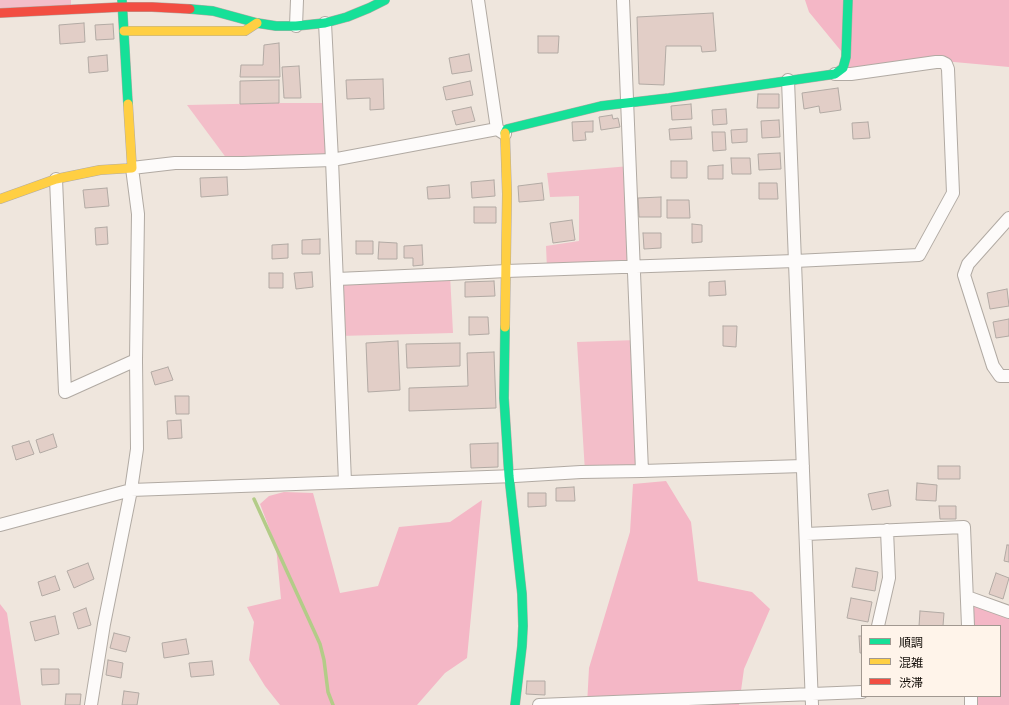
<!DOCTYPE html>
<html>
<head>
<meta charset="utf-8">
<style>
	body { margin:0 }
	#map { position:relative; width:1009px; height:705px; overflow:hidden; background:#efe6dd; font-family:"Roboto Serif","Noto Sans JP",serif }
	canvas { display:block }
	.legend { position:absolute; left:861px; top:625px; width:140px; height:72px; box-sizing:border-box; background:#fff4ea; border:1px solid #a19890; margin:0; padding:5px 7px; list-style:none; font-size:12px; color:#130d08 }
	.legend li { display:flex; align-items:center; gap:8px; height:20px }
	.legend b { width:20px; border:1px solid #a19890 }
</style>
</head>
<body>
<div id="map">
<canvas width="1009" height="705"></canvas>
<ul class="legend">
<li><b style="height:5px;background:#16e098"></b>順調</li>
<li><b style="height:5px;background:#ffcf43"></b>混雑</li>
<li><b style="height:5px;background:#f24e42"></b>渋滞</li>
</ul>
</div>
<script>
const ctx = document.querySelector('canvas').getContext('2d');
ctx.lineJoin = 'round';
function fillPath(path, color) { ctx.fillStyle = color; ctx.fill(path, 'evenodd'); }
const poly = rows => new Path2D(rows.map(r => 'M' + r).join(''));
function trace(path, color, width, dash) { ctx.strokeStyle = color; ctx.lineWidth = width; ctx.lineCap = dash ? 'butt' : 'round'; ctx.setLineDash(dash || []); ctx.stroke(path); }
fillPath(poly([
	[0,0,71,0,71,9,0,13],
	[279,103,323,103,332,154,227,159,187,105],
	[630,166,634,266,547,269,546,246,579,241,579,196,550,197,547,173],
	[450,274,453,333,339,336,340,279],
	[637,340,642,471,585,472,577,342]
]), '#f3bec9');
fillPath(poly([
	[805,0,1009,0,1009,67,943,61,843,68,846,57,809,12],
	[666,481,691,522,698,581,752,592,770,609,744,669,739,705,587,705,589,668,630,532,633,484],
	[284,492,313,493,340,593,378,586,399,527,450,522,482,500,467,658,445,673,417,705,280,705,265,686,249,660,254,622,247,607,281,599,276,546,260,504,269,496],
	[967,597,1009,612,1009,705,971,705,971,696,1000,696,1000,626,968,626],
	[0,604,7,613,21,705,0,705]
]), '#f4b7c6');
trace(poly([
	[254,499,320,644,324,660,328,692,333,705]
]), '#b3cc88', 3.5);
const building = poly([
	[713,13,716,51,702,52,701,46,666,46,664,85,639,84,637,17,713,13],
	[84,23,85,42,60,44,59,25,84,23],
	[113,24,114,39,96,40,95,25,113,24],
	[538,36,559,36,558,53,538,53,538,36],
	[279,43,280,77,240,77,241,65,263,65,264,45,279,43],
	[469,54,472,71,452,74,449,58,469,54],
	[107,55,108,71,89,73,88,57,107,55],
	[299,66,301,98,284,98,282,67,299,66],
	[383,79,384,109,370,110,370,98,347,99,346,80,383,79],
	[279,80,279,103,240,104,240,81,279,80],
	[470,81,473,95,446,100,443,87,470,81],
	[838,88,841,110,820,113,819,106,804,109,802,93,838,88],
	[758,94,779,94,779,108,757,108,758,94],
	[691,104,692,119,672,120,671,106,691,104],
	[471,107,475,121,456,125,452,111,471,107],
	[726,109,727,124,713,125,712,110,726,109],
	[612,115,613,119,618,118,620,127,601,130,599,117,612,115],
	[779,120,780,137,762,138,761,121,779,120],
	[593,121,593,132,585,132,586,140,573,141,572,122,593,121],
	[868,122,870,138,853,139,852,123,868,122],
	[691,127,692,139,670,140,669,129,691,127],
	[747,129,747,142,732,143,731,130,747,129],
	[712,132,725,132,726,150,713,151,712,132],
	[780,153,781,169,759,170,758,154,780,153],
	[731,158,750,158,751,174,732,174,731,158],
	[671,161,687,161,687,178,671,178,671,161],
	[723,165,723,179,708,179,708,166,723,165],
	[227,177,228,195,201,197,200,178,227,177],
	[494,180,495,196,472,198,471,182,494,180],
	[542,183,544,200,519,202,518,186,542,183],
	[759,183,777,183,778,199,759,199,759,183],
	[449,185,450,198,428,199,427,187,449,185],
	[107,188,109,206,85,208,83,190,107,188],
	[661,197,661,217,639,217,638,198,661,197],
	[667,200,689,200,690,218,667,218,667,200],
	[474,207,496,207,496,223,474,223,474,207],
	[572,220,575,240,553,243,550,223,572,220],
	[692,224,702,225,702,242,692,243,692,224],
	[107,227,108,244,96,245,95,228,107,227],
	[643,233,661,233,661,248,644,249,643,233],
	[320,239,320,254,302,254,302,240,320,239],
	[356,241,373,241,373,254,356,254,356,241],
	[379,242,397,243,397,259,378,259,379,242],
	[288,244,288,258,272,259,272,245,288,244],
	[422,245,423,265,413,266,413,258,404,258,404,246,422,245],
	[312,272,313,287,296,289,294,273,312,272],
	[269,273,283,273,283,288,269,288,269,273],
	[494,281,495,296,465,297,465,282,494,281],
	[725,281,726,295,709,296,709,282,725,281],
	[1007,289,1009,306,990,309,987,293,1007,289],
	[469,317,488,317,489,334,469,335,469,317],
	[1009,319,1009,336,996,338,993,322,1009,319],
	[723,326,737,326,736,347,723,346,723,326],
	[398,341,400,390,368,392,366,343,398,341],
	[460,343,460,366,407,368,406,344,460,343],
	[494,352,496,408,409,411,409,388,468,386,467,353,494,352],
	[168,367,173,380,155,385,151,372,168,367],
	[175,396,189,396,189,414,176,414,175,396],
	[181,420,182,438,168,439,167,421,181,420],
	[53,434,57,447,40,453,36,440,53,434],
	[29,441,34,454,16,460,12,446,29,441],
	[498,443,498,467,471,468,470,444,498,443],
	[938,466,960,466,960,479,938,479,938,466],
	[917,483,937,485,936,501,916,500,917,483],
	[574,487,575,501,556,501,556,488,574,487],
	[888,490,891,506,872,510,868,494,888,490],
	[528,493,546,493,546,506,528,507,528,493],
	[939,506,956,506,956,519,940,519,939,506],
	[1007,545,1009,545,1009,562,1004,561,1007,545],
	[88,563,94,579,74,588,67,571,88,563],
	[856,568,878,572,875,591,852,587,856,568],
	[996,573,1009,578,1003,599,989,594,996,573],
	[55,576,60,590,42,596,38,582,55,576],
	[851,598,872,602,868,622,847,618,851,598],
	[86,608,91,625,78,629,73,613,86,608],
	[920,611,944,613,943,626,919,626,920,611],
	[55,616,59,634,35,641,30,622,55,616],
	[114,633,130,637,126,652,110,648,114,633],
	[859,636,862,636,862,653,860,653,859,636],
	[186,639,189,654,164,658,162,643,186,639],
	[108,660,123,663,121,678,106,675,108,660],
	[212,661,214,675,191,677,189,663,212,661],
	[41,669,59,669,59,684,42,685,41,669],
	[527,681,545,681,545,695,526,694,527,681],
	[124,691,139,693,137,705,122,705,124,691],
	[66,694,81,694,80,705,65,705,66,694]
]);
fillPath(building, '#e2cec7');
trace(building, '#b2aaa4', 1);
const street = poly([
	[478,0,497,129],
	[623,0,642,471],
	[325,23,332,160,345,482],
	[296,26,297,0],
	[788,80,812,705],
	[56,179,65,392,136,360],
	[1009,218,968,264,964,275,993,366,1000,376,1009,376],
	[337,279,450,274,506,271,795,261,919,255,953,193,948,69,946,64,942,62,936,62,851,74,835,74],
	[0,525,131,490,515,476,581,472,642,471,803,466],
	[806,534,964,527,968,626],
	[967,597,1009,612],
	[878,626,889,578,887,530],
	[971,696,971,705],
	[91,705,104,624,131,490,137,449,136,360,138,214,132,168,175,163,243,163,332,160,497,129,505,134],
	[539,705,862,692]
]);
const fast = poly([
	[122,0,128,104],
	[190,9,213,11,257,23,276,26,296,26,325,23,347,17,369,8,385,0],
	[505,133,507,129,601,106,669,98,835,74,843,68,846,57,848,0],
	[505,327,504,398,509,476,522,594,523,626,522,646,515,705]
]);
const slow = poly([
	[124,31,245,31,257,23],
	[0,199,56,179,100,170,132,168,128,104],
	[505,327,507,194,505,133]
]);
const jam = poly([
	[0,13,122,7,152,7,190,9]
]);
trace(street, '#b1aaa3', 14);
trace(fast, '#b1aaa3', 10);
trace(slow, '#b1aaa3', 10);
trace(jam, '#b1aaa3', 10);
trace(street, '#fdfbfa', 12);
trace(fast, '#16e098', 9);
trace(slow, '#ffcf43', 9);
trace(jam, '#f24e42', 9);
</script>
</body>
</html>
